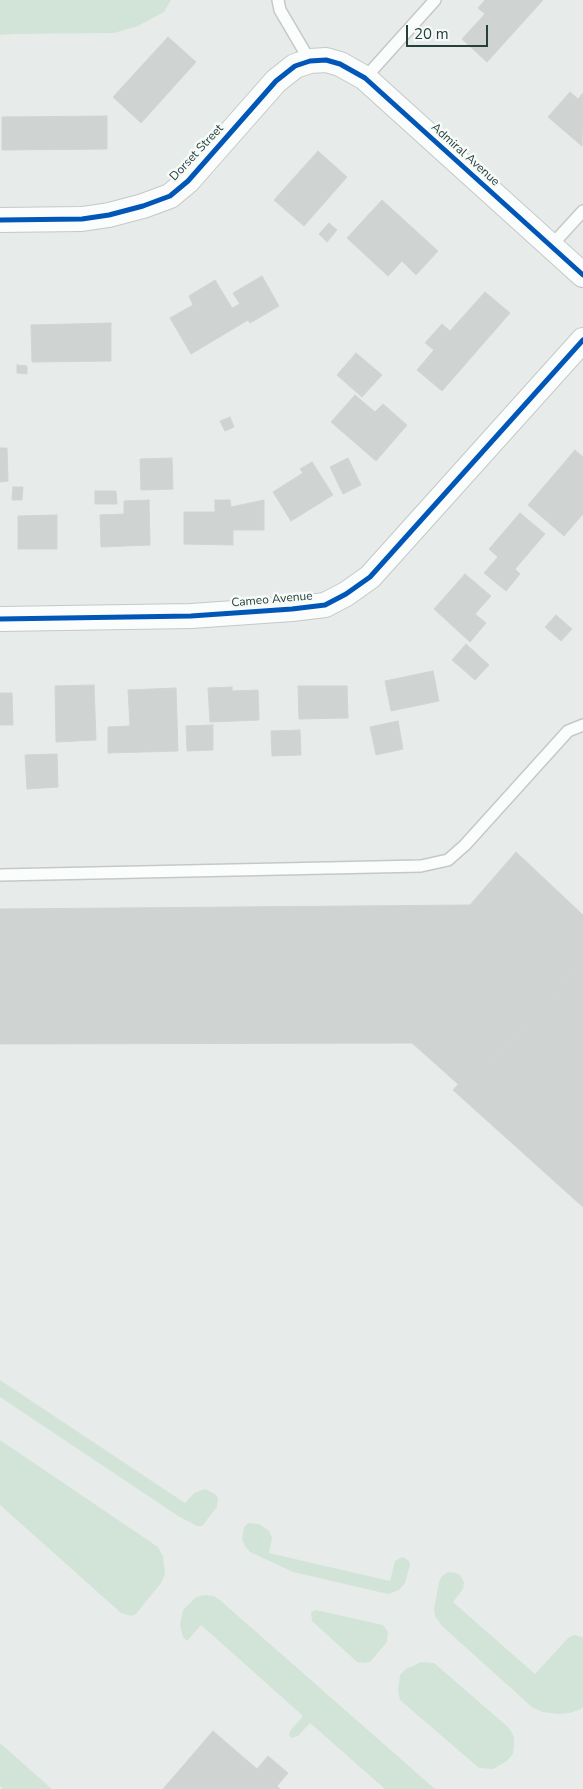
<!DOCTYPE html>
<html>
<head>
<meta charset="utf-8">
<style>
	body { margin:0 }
	#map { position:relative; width:583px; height:1789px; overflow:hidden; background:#e7ecea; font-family:"Nunito Sans",sans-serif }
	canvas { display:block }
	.scale { position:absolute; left:406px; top:25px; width:82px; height:22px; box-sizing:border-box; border:2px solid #253f3a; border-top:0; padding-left:6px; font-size:15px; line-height:18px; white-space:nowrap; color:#253f3a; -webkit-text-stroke:4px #f6faf8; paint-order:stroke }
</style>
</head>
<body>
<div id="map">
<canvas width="583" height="1789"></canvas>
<div class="scale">20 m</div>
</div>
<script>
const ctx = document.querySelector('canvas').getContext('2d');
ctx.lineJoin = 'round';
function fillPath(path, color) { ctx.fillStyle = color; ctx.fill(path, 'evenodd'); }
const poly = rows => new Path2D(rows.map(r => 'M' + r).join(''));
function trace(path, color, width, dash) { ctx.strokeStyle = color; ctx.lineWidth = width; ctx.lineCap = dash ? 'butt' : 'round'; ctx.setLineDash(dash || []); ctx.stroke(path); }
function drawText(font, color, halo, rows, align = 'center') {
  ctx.font = font + ' "Nunito Sans",sans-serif'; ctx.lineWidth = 5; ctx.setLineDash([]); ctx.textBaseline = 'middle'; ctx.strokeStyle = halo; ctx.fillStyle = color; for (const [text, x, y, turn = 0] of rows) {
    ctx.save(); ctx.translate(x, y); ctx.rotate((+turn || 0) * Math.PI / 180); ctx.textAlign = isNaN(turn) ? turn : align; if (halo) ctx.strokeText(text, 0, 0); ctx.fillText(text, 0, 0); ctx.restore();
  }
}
fillPath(poly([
	[0,0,171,0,164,12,138,26,114,33,14,34,0,35],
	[0,1380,185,1503,194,1493,205,1489,215,1494,218,1498,217,1507,202,1526,197,1526,178,1516,0,1397],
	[0,1440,158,1547,163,1556,165,1574,161,1583,136,1614,131,1616,121,1613,0,1505],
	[248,1523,259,1524,269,1531,272,1538,269,1553,390,1581,395,1561,400,1558,403,1557,409,1561,410,1565,405,1583,399,1590,388,1594,293,1572,250,1552,245,1546,242,1539,244,1527],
	[448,1572,456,1573,460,1575,464,1582,463,1589,453,1602,535,1674,568,1638,574,1635,583,1637,583,1707,581,1709,570,1713,558,1714,543,1712,533,1708,442,1626,435,1616,434,1609,439,1582,442,1576],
	[205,1595,214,1596,221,1601,435,1789,385,1789,310,1723,298,1736,291,1738,289,1735,290,1731,303,1716,201,1625,188,1640,186,1640,183,1637,180,1625,183,1610,196,1597],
	[316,1610,383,1625,388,1632,387,1642,370,1662,365,1663,357,1662,312,1621,311,1612],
	[421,1662,434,1663,440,1668,509,1728,514,1737,514,1745,513,1754,507,1761,493,1769,479,1768,400,1700,398,1691,400,1675,406,1669],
	[0,1743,52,1789,3,1789,0,1786]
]), '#d2e4d8');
const building = poly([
	[485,0,543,0,487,62,462,39,485,14,478,8,485,0],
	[168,37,196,62,141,123,113,97,168,37],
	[570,92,578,99,583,93,582,146,548,117,570,92],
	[107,116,107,149,2,150,2,117,107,116],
	[318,151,347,177,304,226,274,200,318,151],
	[382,200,438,251,416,275,402,261,388,276,347,238,382,200],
	[329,223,337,230,327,242,319,234,329,223],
	[262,276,279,306,250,323,248,320,191,354,170,318,193,305,189,296,215,280,232,308,240,304,233,293,262,276],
	[485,292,510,313,442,391,417,370,434,350,425,343,442,324,450,331,485,292],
	[111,323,111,361,32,362,31,325,111,323],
	[356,353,382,375,362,397,337,375,356,353],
	[17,365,27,366,27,374,17,373,17,365],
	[355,395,375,412,383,404,407,425,376,461,331,422,355,395],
	[230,417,234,427,225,431,220,421,230,417],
	[0,448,7,448,8,481,0,482,0,448],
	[575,450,583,457,583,514,564,536,528,505,575,450],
	[172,458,173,489,141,490,140,459,172,458],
	[348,458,361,485,343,494,330,467,348,458],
	[312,462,333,495,291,521,273,492,303,473,300,469,312,462],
	[13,487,23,487,22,500,12,500,13,487],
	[95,491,116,491,117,504,95,504,95,491],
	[149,500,150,545,101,547,100,515,124,514,124,501,149,500],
	[215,500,230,500,231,507,264,500,264,530,233,530,233,545,184,544,184,512,215,512,215,500],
	[520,513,545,534,515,569,520,574,506,591,484,573,498,557,489,549,520,513],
	[57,515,57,549,18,549,18,516,57,515],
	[465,574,491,596,475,614,486,623,470,642,434,609,465,574],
	[556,615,572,629,561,641,545,627,556,615],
	[466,644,489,665,475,680,452,660,466,644],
	[433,671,439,701,391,711,385,681,433,671],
	[94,685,96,740,56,742,55,686,94,685],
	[298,686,347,686,348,718,299,719,298,686],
	[232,687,232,691,258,690,259,720,210,722,208,688,232,687],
	[176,688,178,751,108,753,108,727,130,726,128,690,176,688],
	[0,693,12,693,13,725,0,725,0,693],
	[398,721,403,749,376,755,370,727,398,721],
	[213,725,213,750,187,751,186,726,213,725],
	[300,730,301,755,272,756,271,731,300,730],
	[57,754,58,787,27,789,25,755,57,754],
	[516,852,583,915,583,961,471,1086,463,1079,458,1084,412,1043,0,1044,0,909,470,905,516,852],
	[583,961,583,1207,453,1090,463,1079,471,1086,583,961],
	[213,1731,257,1769,268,1756,288,1773,277,1786,280,1789,163,1789,213,1731]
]);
fillPath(building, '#cfd3d2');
trace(building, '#d0d5d3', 1);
const lane = poly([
	[278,0,280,10,310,61],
	[365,78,435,0],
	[551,246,583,211],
	[0,875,421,866,448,860,465,845,568,731,583,725]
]);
const street = poly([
	[0,220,82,219,109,215,143,206,170,196,188,181,276,81,295,66,310,61,326,60,340,64,365,78,583,275],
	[0,619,191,616,292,609,325,605,346,594,370,577,583,340]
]);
trace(lane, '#c4c9c7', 14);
trace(street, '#c4c9c7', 26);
trace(lane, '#fbfcfc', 11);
trace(street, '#fbfcfc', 24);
trace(poly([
	[0,220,82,219,109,215,143,206,170,196,188,181,276,81,295,66,310,61,326,60,340,64,365,78,583,275],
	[0,619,191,616,292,609,325,605,346,594,370,577,583,340]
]), '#0057b8', 5);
drawText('12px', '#253f3a', '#f6faf8', [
	["Dorset Street",197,153,-47],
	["Admiral Avenue",465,155,42],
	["Cameo Avenue",272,600,-5]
]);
</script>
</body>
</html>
